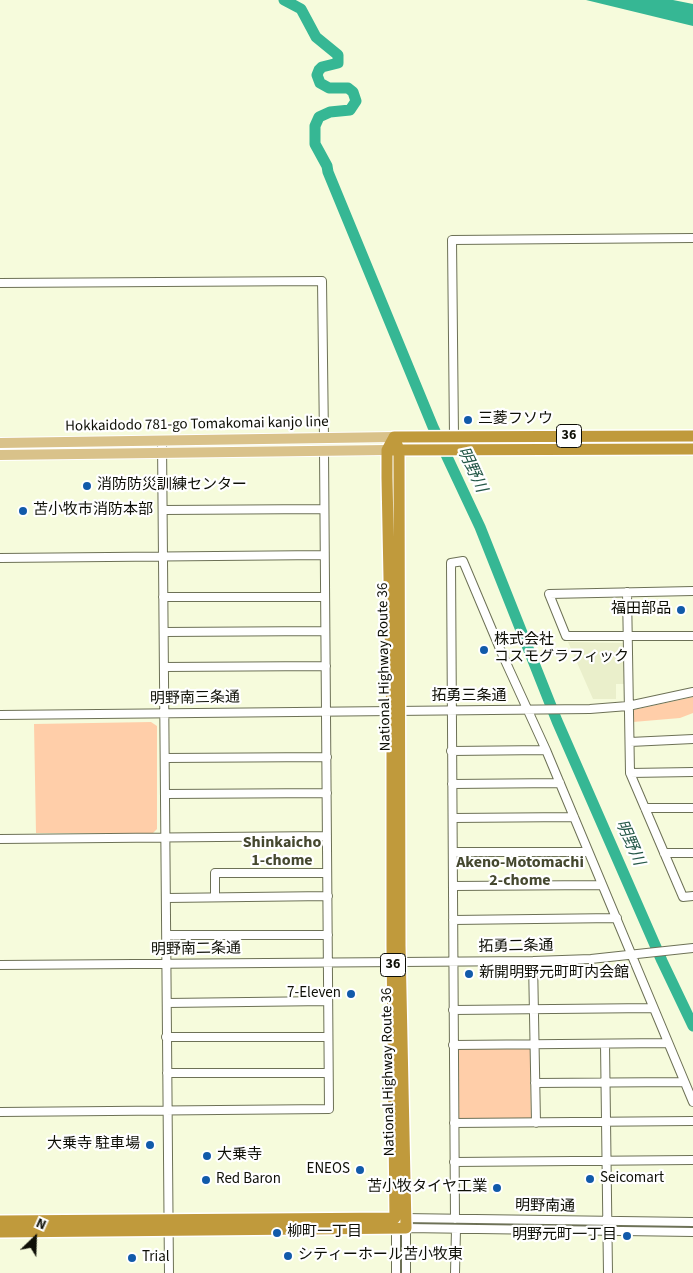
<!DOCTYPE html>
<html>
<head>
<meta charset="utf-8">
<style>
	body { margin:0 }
	#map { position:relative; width:693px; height:1273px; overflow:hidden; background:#f6fbdc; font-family:"Source Sans 3",sans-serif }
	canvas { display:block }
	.north { position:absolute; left:10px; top:1213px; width:50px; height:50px; -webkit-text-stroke:4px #fff; paint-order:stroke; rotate:24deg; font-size:14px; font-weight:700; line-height:20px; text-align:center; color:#0e0f06 }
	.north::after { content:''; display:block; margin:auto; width:18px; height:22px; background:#0e0f06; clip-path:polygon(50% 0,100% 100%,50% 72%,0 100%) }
</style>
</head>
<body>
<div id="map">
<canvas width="693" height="1273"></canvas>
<div class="north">N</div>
</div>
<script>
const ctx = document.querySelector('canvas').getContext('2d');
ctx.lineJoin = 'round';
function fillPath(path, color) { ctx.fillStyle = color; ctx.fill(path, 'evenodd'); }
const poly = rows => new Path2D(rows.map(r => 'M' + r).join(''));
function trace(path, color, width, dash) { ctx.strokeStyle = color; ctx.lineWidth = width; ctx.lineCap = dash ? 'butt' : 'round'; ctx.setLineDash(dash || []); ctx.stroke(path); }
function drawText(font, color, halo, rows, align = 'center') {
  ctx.font = font + ' "Source Sans 3","Noto Sans JP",sans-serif'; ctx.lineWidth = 4.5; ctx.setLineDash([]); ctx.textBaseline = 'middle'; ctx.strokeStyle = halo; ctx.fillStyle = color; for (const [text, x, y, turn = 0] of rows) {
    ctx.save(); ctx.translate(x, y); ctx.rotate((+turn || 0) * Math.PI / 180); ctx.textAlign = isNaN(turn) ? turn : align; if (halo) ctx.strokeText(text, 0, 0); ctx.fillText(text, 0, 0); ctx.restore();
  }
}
fillPath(poly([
	[568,642,623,643,624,684,616,684,616,699,593,699]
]), '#eaefcb');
fillPath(poly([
	[693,697,693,713,680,718,633,722,633,710],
	[151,722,157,726,157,829,153,833,36,833,34,724],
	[458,1048,530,1049,531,1119,458,1119]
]), '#ffcea9');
fillPath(poly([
	[586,0,673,0,693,4,693,26]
]), '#36b794');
trace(poly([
	[284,0,301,9,316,37,338,55,338,63,322,67,319,70,317,75,320,83,329,88,348,88,353,92,356,101,350,110,330,112,319,117,315,126,315,144,327,166,328,172,433,427,480,527,557,721,662,961,693,1026]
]), '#36b794', 11);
const minor = poly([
	[0,283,322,281,324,439],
	[454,437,452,240,693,238],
	[162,441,169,1273],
	[163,510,324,509],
	[0,558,324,555],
	[693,591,549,594,566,636,693,636],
	[627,592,630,773,683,897,693,896],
	[163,597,325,597],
	[164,632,325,631],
	[164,667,326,666],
	[0,715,590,709,628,706,693,692],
	[630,742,693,739],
	[451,751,546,750],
	[165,758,327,757],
	[630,773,693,772],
	[452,784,560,783],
	[165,794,327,793],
	[645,808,693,808],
	[453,818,574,817],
	[0,839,327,836],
	[453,852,588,852],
	[664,853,693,853],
	[453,886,602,885],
	[215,897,215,873,327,873],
	[167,898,328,896],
	[453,920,617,918],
	[167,935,328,935],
	[533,961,536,1123],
	[0,965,533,961,591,959,693,948],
	[167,1003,328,1001],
	[453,1010,653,1008],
	[166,1037,328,1037],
	[605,1044,608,1273],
	[453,1045,668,1043],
	[167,1073,328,1073],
	[535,1083,684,1082],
	[0,1112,329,1109,324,451],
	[454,1123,693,1121],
	[454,1162,693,1160],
	[403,1218,693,1222],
	[455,1219,451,563,463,561,503,656,546,750,693,1102],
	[396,1225,396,1273],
	[406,1273,406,1228,693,1232],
	[455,1273,456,1229]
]);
const major = poly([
	[0,443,394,437],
	[0,455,387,450]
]);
const highway = poly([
	[394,437,693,436],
	[392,450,693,449],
	[0,1221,395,1218,392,946,392,727,387,478,387,450,394,437],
	[0,1232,406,1228,400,946,399,450,394,437]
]);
trace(minor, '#6d7156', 10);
trace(major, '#fff', 12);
trace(highway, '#fff', 14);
trace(minor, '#fff', 8);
trace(major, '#d9c28a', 10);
trace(highway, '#c09a3c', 11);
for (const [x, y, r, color] of [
	[468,420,5,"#115aaa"],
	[87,486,5,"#115aaa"],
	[23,511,5,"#115aaa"],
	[681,610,5,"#115aaa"],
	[484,650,5,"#115aaa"],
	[469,974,5,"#115aaa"],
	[351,994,5,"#115aaa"],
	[150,1145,5,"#115aaa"],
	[207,1156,5,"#115aaa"],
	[360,1170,5,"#115aaa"],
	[590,1179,5,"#115aaa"],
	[206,1180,5,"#115aaa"],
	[497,1188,5,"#115aaa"],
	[277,1233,5,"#115aaa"],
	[627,1236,5,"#115aaa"],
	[288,1256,5,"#115aaa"],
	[132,1258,5,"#115aaa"]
]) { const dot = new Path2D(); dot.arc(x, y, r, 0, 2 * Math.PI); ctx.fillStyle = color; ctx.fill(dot); trace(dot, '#fff', 2); }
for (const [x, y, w] of [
	[569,436,25],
	[393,965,25]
]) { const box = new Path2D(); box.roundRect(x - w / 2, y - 11.5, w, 23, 4); ctx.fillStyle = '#fff'; ctx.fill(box); trace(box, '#0e0f06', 1); }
drawText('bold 14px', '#0e0f06', null, [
	["36",569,436],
	["36",393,965]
]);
drawText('15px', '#0e0f06', '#fff', [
	["三菱フソウ",478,420],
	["消防防災訓練センター",97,486],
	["苫小牧市消防本部",33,511],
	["福田部品",671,610,"right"],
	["株式会社",494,641],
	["コスモグラフィック",494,658],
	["新開明野元町町内会館",479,974],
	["7-Eleven",341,994,"right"],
	["大乗寺 駐車場",140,1145,"right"],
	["大乗寺",217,1156],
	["ENEOS",350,1170,"right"],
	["Seicomart",600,1179],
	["Red Baron",216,1180],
	["苫小牧タイヤ工業",487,1188,"right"],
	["柳町一丁目",287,1233],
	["明野元町一丁目",617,1236,"right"],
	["シティーホール苫小牧東",298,1256],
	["Trial",142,1258]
], 'left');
drawText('15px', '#0e0f06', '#fff', [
	["Hokkaidodo 781-go Tomakomai kanjo line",197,425,-1],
	["National Highway Route 36",385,667,-91],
	["拓勇三条通",469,697],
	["明野南三条通",195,699,-1],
	["拓勇二条通",516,947,-1],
	["明野南二条通",196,950,-1],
	["National Highway Route 36",389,1072,-91],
	["明野南通",545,1207,1]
]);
drawText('italic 16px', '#255848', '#fff', [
	["明野川",471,470,65],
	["明野川",629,843,66]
]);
drawText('bold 16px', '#45482f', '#fff', [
	["Shinkaicho",282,843],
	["1-chome",282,861],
	["Akeno-Motomachi",520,863],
	["2-chome",520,881]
]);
</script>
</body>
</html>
